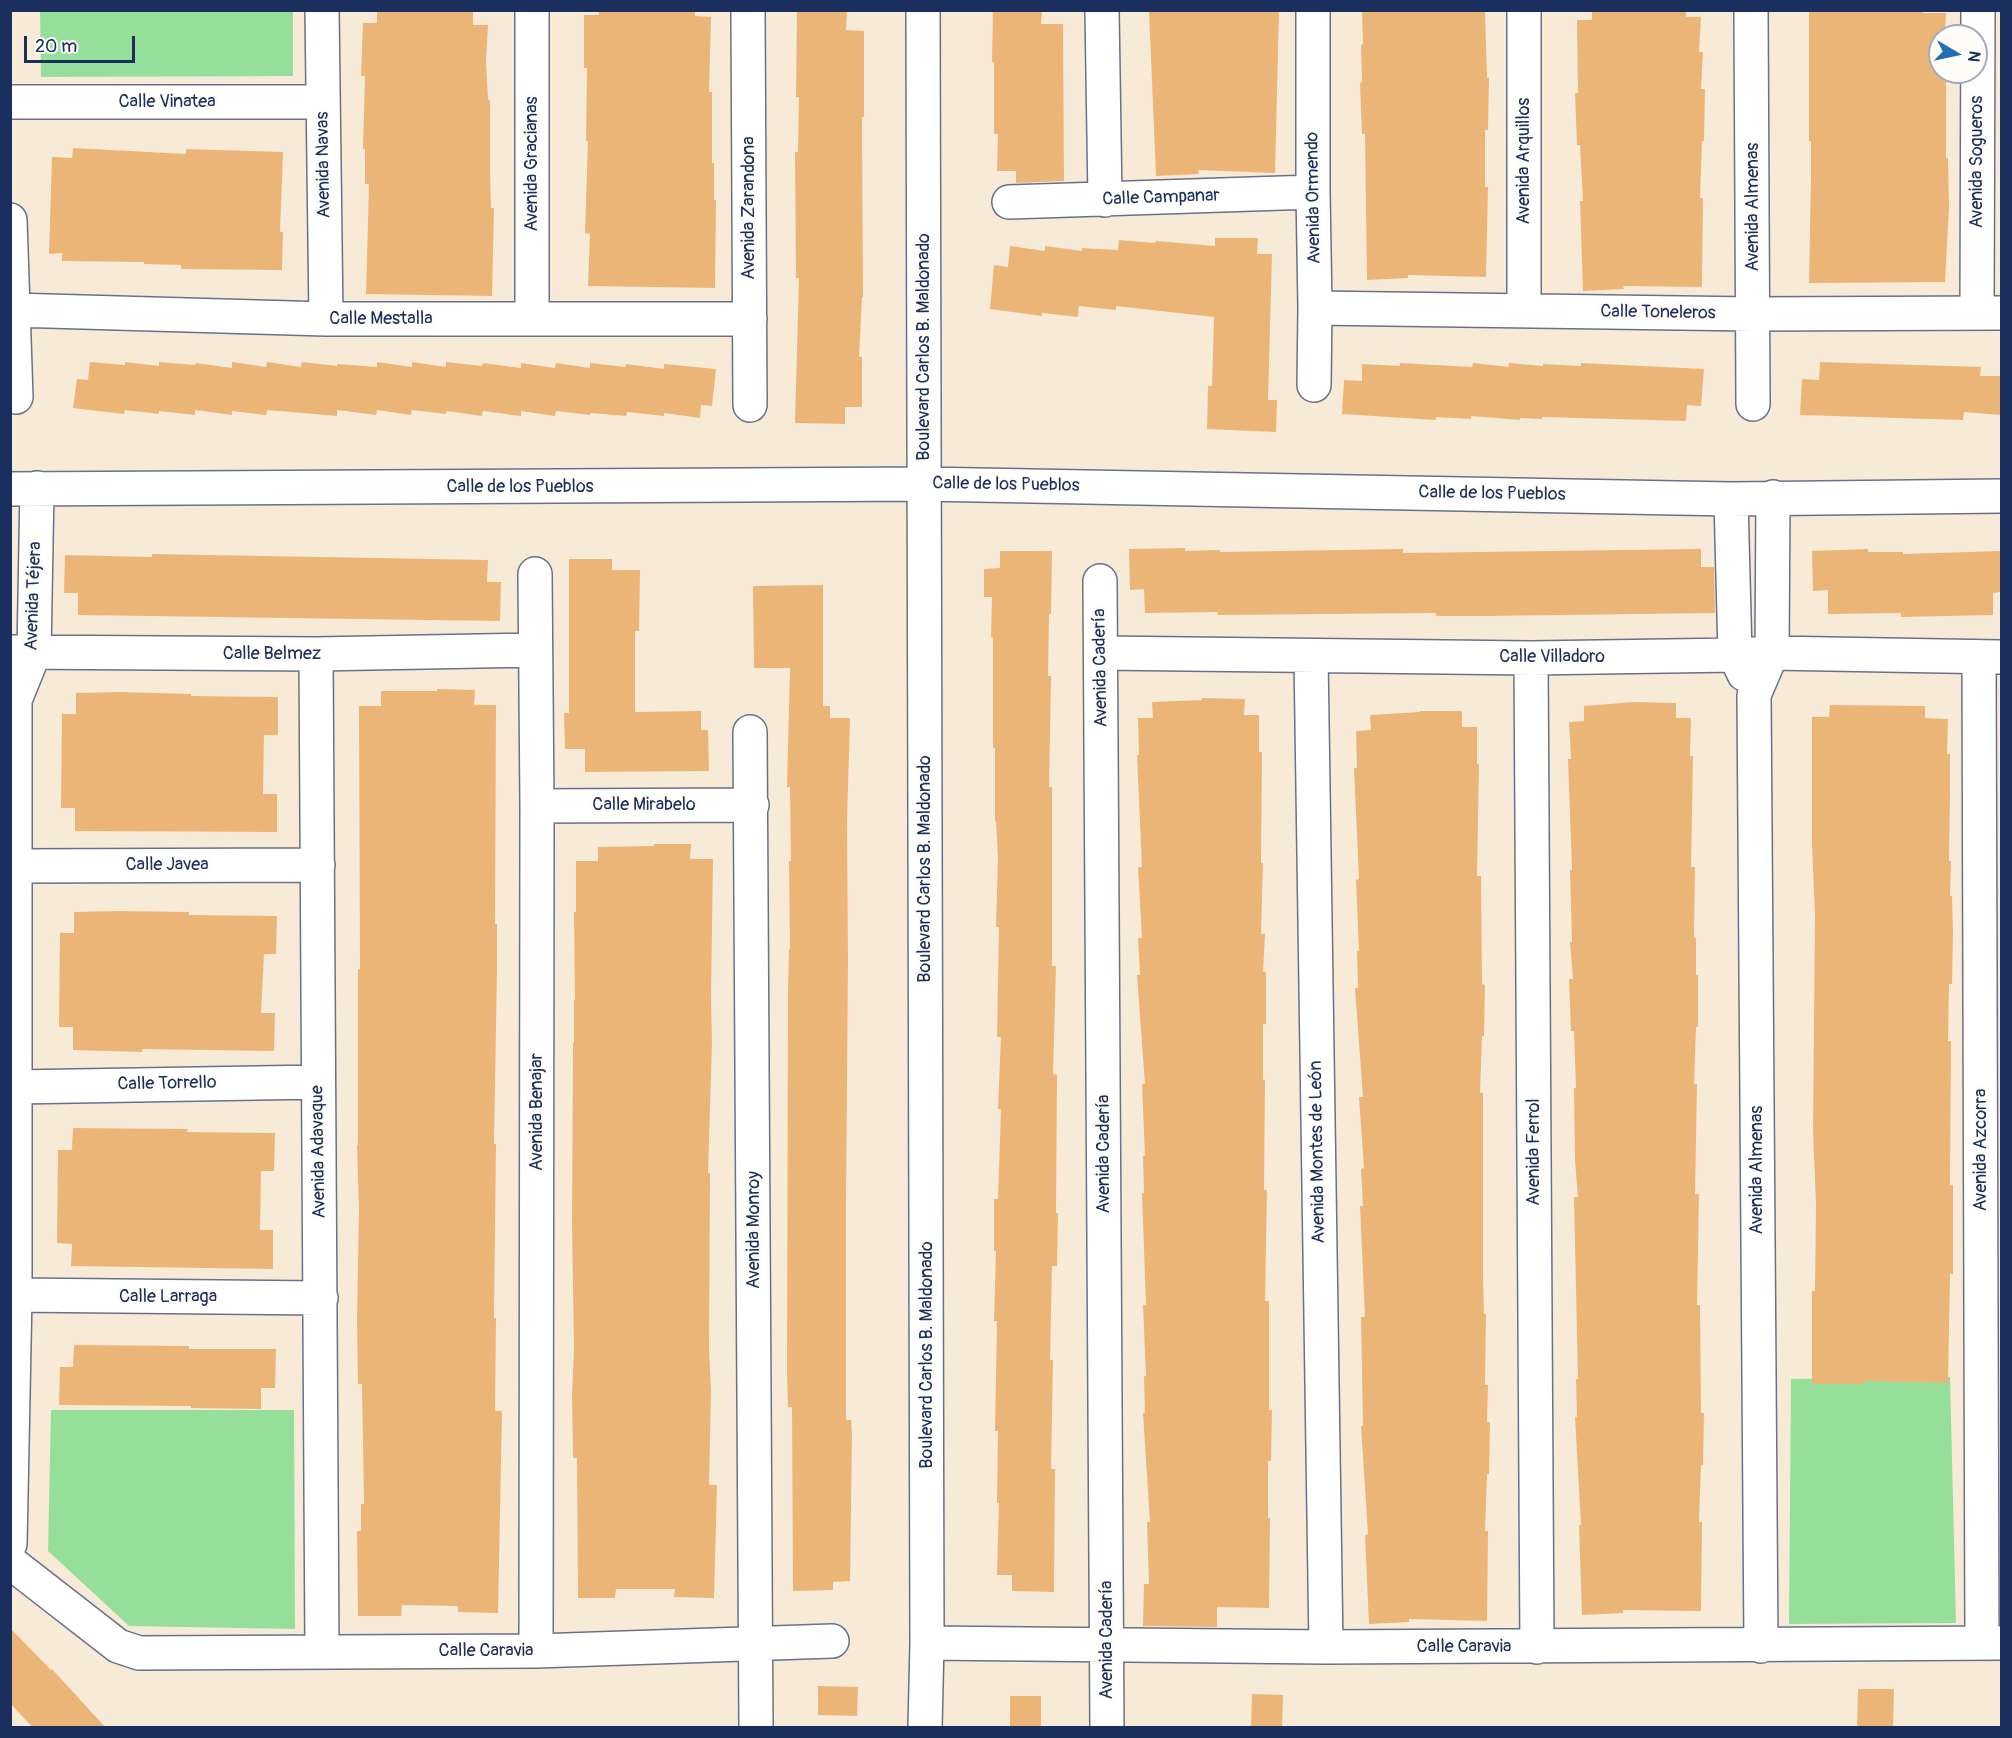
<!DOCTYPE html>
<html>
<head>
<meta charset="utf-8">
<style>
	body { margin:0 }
	#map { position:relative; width:2012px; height:1738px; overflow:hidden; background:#f7ebd8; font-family:Pangolin,sans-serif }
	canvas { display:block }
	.frame { position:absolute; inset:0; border:12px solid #1b2f5e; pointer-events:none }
	.north { position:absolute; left:1928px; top:24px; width:60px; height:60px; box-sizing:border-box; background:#fdfcf7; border:2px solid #a3aaba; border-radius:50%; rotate:99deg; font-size:16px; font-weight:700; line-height:24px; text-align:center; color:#1b2f5e }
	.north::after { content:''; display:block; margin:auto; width:21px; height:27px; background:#1f6fb2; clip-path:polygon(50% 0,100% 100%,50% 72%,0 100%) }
	.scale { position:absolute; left:24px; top:36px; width:111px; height:27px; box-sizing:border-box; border:3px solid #1b2f5e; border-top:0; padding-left:8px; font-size:18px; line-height:21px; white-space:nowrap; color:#1b2f5e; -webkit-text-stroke:4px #fdfcf7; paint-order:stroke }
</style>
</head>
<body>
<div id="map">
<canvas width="2012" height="1738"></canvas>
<div class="frame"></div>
<div class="north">N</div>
<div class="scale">20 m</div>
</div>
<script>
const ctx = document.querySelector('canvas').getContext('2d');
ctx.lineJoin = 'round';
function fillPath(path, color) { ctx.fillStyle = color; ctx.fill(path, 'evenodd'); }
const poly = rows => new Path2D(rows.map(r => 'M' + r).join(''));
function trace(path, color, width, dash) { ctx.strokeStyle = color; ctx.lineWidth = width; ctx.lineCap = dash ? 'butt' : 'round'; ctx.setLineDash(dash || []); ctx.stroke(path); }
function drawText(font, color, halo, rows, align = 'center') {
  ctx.font = font + ' Pangolin,sans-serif'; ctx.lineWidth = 6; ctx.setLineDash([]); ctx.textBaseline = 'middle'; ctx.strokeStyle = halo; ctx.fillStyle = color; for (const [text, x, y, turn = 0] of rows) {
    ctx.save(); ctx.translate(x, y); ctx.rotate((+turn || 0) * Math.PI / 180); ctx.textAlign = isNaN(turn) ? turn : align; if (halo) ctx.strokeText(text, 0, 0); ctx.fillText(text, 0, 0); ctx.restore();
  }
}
fillPath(poly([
	[40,11,293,11,293,76,41,77],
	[1950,1377,1956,1623,1789,1624,1791,1379],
	[51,1410,294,1410,295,1629,129,1626,48,1551]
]), '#95df9a');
fillPath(poly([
	[377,10,473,10,473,25,488,25,486,62,488,100,490,100,490,171,491,208,494,208,492,296,366,294,369,184,365,184,365,149,363,149,365,76,361,76,363,23,377,23],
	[599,10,695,10,695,16,711,17,709,92,712,92,712,163,714,163,714,200,716,200,715,288,588,286,590,234,585,233,588,141,586,141,587,68,584,68,584,15,599,15],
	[797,10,847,10,846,30,864,31,864,117,862,117,863,297,862,297,859,357,862,357,862,407,845,407,845,424,795,423,799,278,796,278,795,152,798,152,799,97,796,97],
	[993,10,1042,10,1041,24,1063,24,1064,181,1016,183,1016,171,997,171,998,134,994,134,994,62,992,62],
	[1149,10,1279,12,1275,173,1198,170,1199,174,1156,176],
	[1362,10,1485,10,1487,78,1489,78,1488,130,1485,130,1485,187,1488,187,1486,277,1408,275,1408,278,1367,280,1365,134,1362,134,1360,83,1362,82,1361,45,1363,44],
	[1592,10,1686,10,1686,17,1701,17,1699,52,1703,52,1701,89,1705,89,1704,141,1702,141,1700,198,1703,198,1702,287,1623,286,1624,289,1583,291,1580,201,1583,201,1580,145,1577,145,1575,93,1578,93,1577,20,1592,20],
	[1828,10,1923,10,1923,13,1946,13,1945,36,1940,36,1940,72,1945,72,1946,84,1946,158,1948,158,1949,207,1945,282,1809,283,1811,176,1811,141,1809,141,1809,12],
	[73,148,186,154,186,149,283,152,280,232,283,232,282,270,181,269,181,265,144,264,144,262,62,261,62,253,49,254,52,157,72,158],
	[1215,238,1258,238,1257,254,1272,254,1268,400,1277,400,1276,432,1207,429,1208,386,1212,386,1214,317,1116,306,1116,310,1079,306,1078,317,1042,313,1042,316,990,309,994,265,1008,267,1010,246,1045,251,1045,246,1082,251,1082,248,1118,250,1119,240,1155,243,1156,241,1215,246],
	[90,362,125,365,125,362,159,366,159,362,195,365,196,363,232,368,232,362,266,367,267,362,301,367,302,362,337,366,337,364,377,367,377,362,412,367,412,362,446,367,446,362,482,366,483,363,521,368,521,363,555,368,556,363,590,368,590,363,626,367,626,364,664,369,664,364,716,369,712,406,701,405,700,418,664,413,664,416,627,412,626,416,590,413,590,415,556,411,555,416,521,411,521,416,483,411,482,416,446,411,446,414,412,410,411,415,377,410,376,415,337,410,337,416,267,410,266,415,232,411,232,415,195,410,195,415,159,411,159,414,125,410,124,414,73,408,77,379,88,380],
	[1820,362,1981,367,1980,376,2001,376,2001,415,1964,412,1963,420,1800,415,1802,379,1819,380],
	[1400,363,1472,367,1473,363,1508,367,1509,363,1543,366,1543,364,1581,366,1581,363,1704,369,1701,406,1687,405,1686,421,1542,417,1542,419,1520,418,1520,420,1471,416,1471,419,1436,417,1436,420,1342,414,1344,380,1362,381,1362,364,1400,366],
	[1185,548,1185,551,1220,550,1220,552,1403,549,1403,553,1701,549,1701,567,1714,567,1715,613,1486,616,1436,616,1436,613,1218,615,1217,612,1145,613,1144,589,1130,590,1129,549],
	[1868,549,1868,552,1903,552,1903,554,2001,551,2001,592,1993,593,1993,615,1901,617,1901,613,1828,614,1828,590,1813,591,1812,551],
	[1000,551,1052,551,1051,614,1049,614,1048,676,1051,676,1049,787,1052,787,1052,966,1056,966,1053,1074,1057,1075,1056,1213,1058,1213,1057,1266,1052,1266,1050,1360,1053,1360,1051,1469,1055,1469,1054,1592,1012,1591,1012,1575,997,1575,999,1503,997,1503,998,1431,995,1431,997,1321,994,1321,996,1251,994,1251,994,1199,998,1199,1001,1109,998,1109,1001,1037,997,1037,999,927,996,927,998,857,996,822,995,822,995,748,993,748,993,637,991,637,992,597,984,597,984,569,1000,568],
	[152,554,488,560,487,582,501,582,500,621,78,615,78,593,64,593,65,555,152,557],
	[569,559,612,559,612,570,640,570,639,631,635,631,635,712,701,711,701,730,708,730,709,771,585,772,585,749,565,749,564,713,569,713],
	[823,585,823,706,830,706,830,718,850,718,847,822,848,960,846,1207,846,1420,851,1420,852,1435,850,1581,833,1582,833,1590,793,1591,792,1407,788,1407,787,1371,788,993,789,949,790,949,789,861,791,861,790,787,787,787,790,668,754,668,753,586],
	[437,689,475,690,474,705,496,705,495,924,497,924,497,968,494,1144,496,1144,494,1318,496,1318,495,1411,502,1411,498,1613,458,1612,458,1606,402,1605,401,1616,358,1616,357,1531,361,1531,361,1504,364,1504,362,1384,358,1384,357,1320,359,1209,357,1145,358,1145,358,969,360,969,359,706,381,706,381,691,437,691],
	[120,692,191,694,191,696,278,697,278,735,264,735,263,794,277,794,277,832,75,831,75,808,61,808,62,714,76,714,76,693],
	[1202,698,1245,699,1244,715,1259,715,1259,752,1262,752,1261,863,1263,863,1261,934,1265,934,1263,972,1266,972,1266,1024,1263,1024,1263,1080,1265,1080,1264,1190,1267,1190,1265,1301,1269,1301,1269,1410,1272,1410,1271,1461,1268,1461,1268,1518,1270,1518,1269,1608,1217,1607,1217,1627,1143,1626,1144,1584,1149,1584,1147,1522,1150,1522,1143,1413,1145,1413,1144,1376,1146,1376,1143,1305,1146,1305,1142,1193,1144,1193,1143,1156,1145,1156,1142,1084,1145,1084,1137,975,1140,975,1138,938,1142,938,1138,867,1142,867,1137,755,1139,755,1138,718,1153,718,1152,702,1202,700],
	[1634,702,1676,703,1676,718,1691,718,1690,756,1693,756,1691,867,1695,867,1694,938,1696,938,1696,975,1698,975,1698,1027,1696,1027,1694,1084,1697,1084,1695,1194,1699,1194,1697,1305,1700,1305,1701,1413,1704,1413,1703,1465,1701,1465,1699,1522,1702,1522,1701,1611,1623,1610,1623,1613,1582,1615,1579,1525,1581,1525,1575,1417,1577,1417,1576,1379,1578,1379,1574,1197,1578,1197,1575,1160,1574,1088,1576,1088,1574,1031,1571,1031,1569,979,1573,979,1570,942,1572,942,1570,870,1572,870,1568,759,1571,759,1569,722,1584,721,1584,706],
	[1830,705,1925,706,1925,718,1948,719,1947,754,1950,754,1950,790,1949,861,1951,861,1950,896,1952,896,1953,932,1952,984,1949,984,1948,1041,1951,1041,1950,1185,1953,1185,1953,1274,1950,1274,1948,1383,1863,1381,1863,1384,1812,1384,1812,1291,1815,1291,1816,1204,1813,1130,1815,915,1812,844,1812,717,1829,717],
	[1420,711,1462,711,1462,727,1477,727,1477,764,1479,764,1477,876,1481,876,1482,984,1485,985,1484,1036,1482,1036,1480,1093,1483,1093,1483,1276,1484,1314,1486,1314,1485,1385,1488,1385,1487,1422,1490,1422,1489,1474,1487,1474,1485,1531,1488,1531,1487,1621,1409,1619,1409,1622,1369,1624,1365,1535,1368,1534,1361,1426,1363,1426,1361,1317,1365,1317,1360,1206,1363,1206,1361,1169,1364,1168,1359,1097,1363,1097,1355,988,1358,988,1357,951,1359,951,1356,880,1359,879,1354,768,1357,768,1356,731,1371,730,1370,715,1420,712],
	[654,844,691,844,690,859,713,859,711,998,712,1042,708,1173,710,1173,709,1349,711,1392,709,1485,717,1485,714,1598,674,1597,675,1589,616,1589,615,1598,578,1598,577,1458,573,1458,572,1394,574,1350,572,1223,573,1043,574,1043,574,1000,575,1000,574,912,576,912,576,861,598,861,598,847,654,846],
	[118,911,189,912,189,915,277,916,276,954,264,954,261,1013,275,1013,274,1051,142,1049,142,1052,73,1050,73,1027,59,1027,60,933,74,933,74,912],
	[73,1128,188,1129,187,1132,275,1133,274,1171,261,1171,260,1230,273,1230,273,1269,71,1266,72,1244,57,1243,58,1150,72,1150],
	[74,1345,189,1346,189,1349,276,1349,275,1388,261,1388,261,1409,191,1408,191,1406,59,1405,60,1367,73,1367],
	[10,1628,51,1670,52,1669,106,1728,33,1728,10,1703],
	[818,1686,858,1687,857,1716,818,1715],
	[1858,1689,1894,1689,1893,1728,1857,1728],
	[1252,1694,1283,1695,1282,1728,1251,1728],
	[1010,1696,1041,1696,1041,1728,1010,1728]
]), '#ecb578');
const minor = poly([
	[322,10,326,319],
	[532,10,532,318],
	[748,10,750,405],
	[923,10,927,1643,925,1728],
	[1102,10,1105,200],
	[1313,10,1313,192,1315,308,1314,385],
	[1751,10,1753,404],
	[10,102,323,102],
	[1009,202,1313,192],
	[10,220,16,397],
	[1315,308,1753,314,2002,313],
	[13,310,326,319,750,319],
	[1524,311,1524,10],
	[1977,313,1978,10],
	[10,489,924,484,1731,499,2002,496],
	[1731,499,1735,655,1744,674],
	[535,574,537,806,536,1651],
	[1100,581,1107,1728],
	[11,652,316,654,534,650],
	[1101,653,1531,658,1735,655,1772,653,2000,657],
	[316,654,322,1651],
	[1311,656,1326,1647],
	[1979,657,1982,1643],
	[1531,658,1537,1647],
	[750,732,756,1728],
	[537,806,752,805],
	[17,866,318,865],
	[15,1087,318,1082],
	[15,1295,321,1298],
	[10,1544,15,1295,15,700,34,653,37,488],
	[10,1562,118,1646,139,1653,536,1651,832,1641],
	[927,1643,1326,1647,2002,1643],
	[1761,1646,1754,695,1772,653,1773,497]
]);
trace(minor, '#687189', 36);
trace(minor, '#fff', 33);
drawText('18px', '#1b2f5e', '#fdfcf7', [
	["Calle Vinatea",167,102],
	["Avenida Arquillos",1524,161,-90],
	["Avenida Sogueros",1977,162,-90],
	["Avenida Gracianas",532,164,-90],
	["Avenida Navas",324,165,-91],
	["Calle Campanar",1161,198,-2],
	["Avenida Ormendo",1314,198,-91],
	["Avenida Almenas",1753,207,-90],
	["Avenida Zarandona",749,208,-90],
	["Calle Toneleros",1658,313,1],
	["Calle Mestalla",381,319],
	["Boulevard Carlos B. Maldonado",924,347,-90],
	["Calle de los Pueblos",1006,485,1],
	["Calle de los Pueblos",520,487],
	["Calle de los Pueblos",1492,494,1],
	["Avenida Téjera",34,596,-88],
	["Calle Belmez",272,654],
	["Calle Villadoro",1552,657],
	["Avenida Cadería",1101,668,-91],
	["Calle Mirabelo",644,805],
	["Calle Javea",167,865],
	["Boulevard Carlos B. Maldonado",925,869,-90],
	["Calle Torrello",167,1084,-1],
	["Avenida Benajar",537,1112,-90],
	["Avenida Azcorra",1981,1150,-90],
	["Avenida Adavaque",319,1152,-91],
	["Avenida Montes de León",1318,1152,-91],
	["Avenida Ferrol",1534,1152,-90],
	["Avenida Cadería",1104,1154,-90],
	["Avenida Almenas",1757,1170,-90],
	["Avenida Monroy",754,1230,-90],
	["Calle Larraga",168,1297],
	["Boulevard Carlos B. Maldonado",927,1355,-90],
	["Avenida Cadería",1107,1640,-90],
	["Calle Caravia",1464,1647],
	["Calle Caravia",486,1651]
]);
</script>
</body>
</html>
